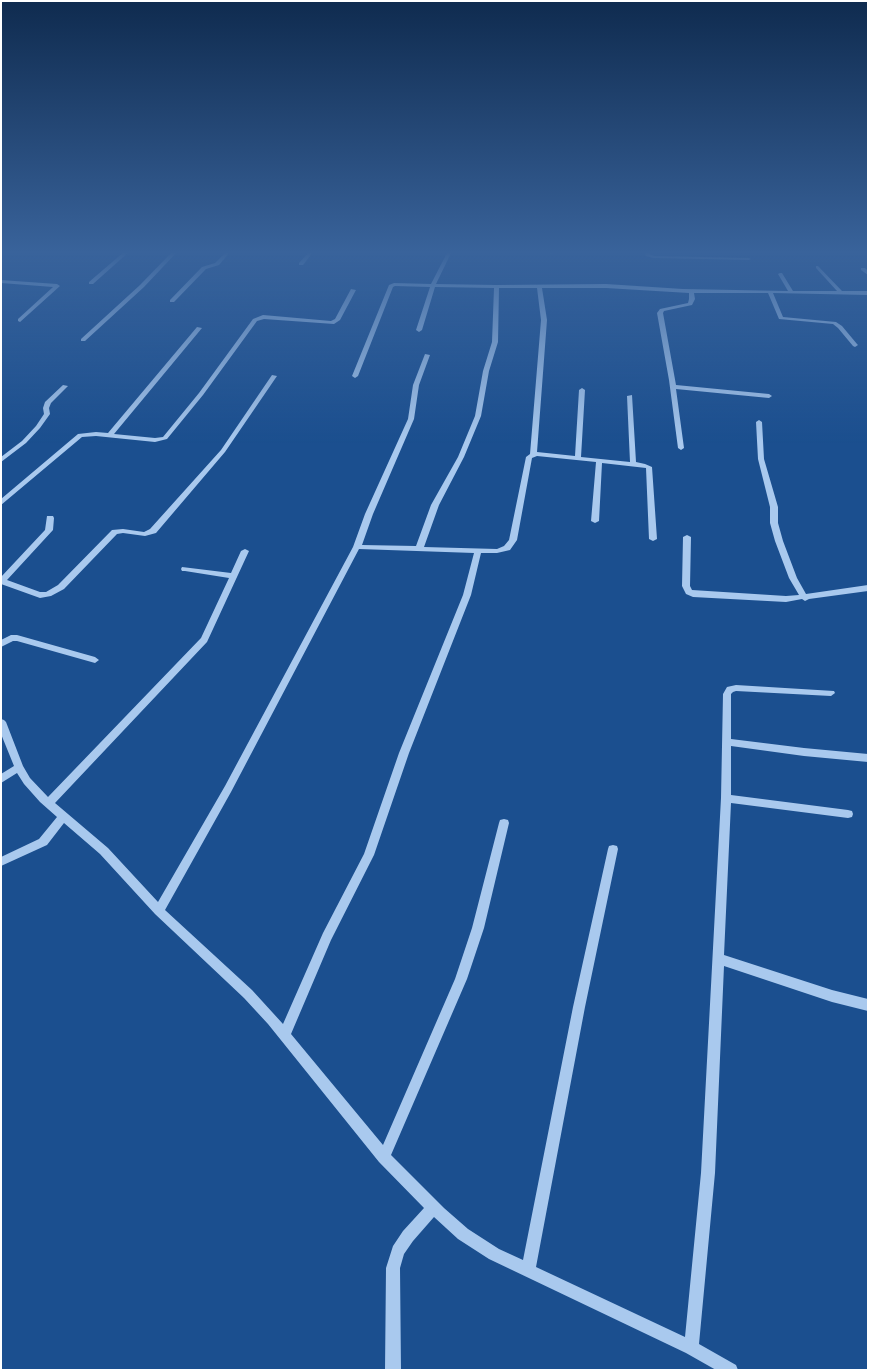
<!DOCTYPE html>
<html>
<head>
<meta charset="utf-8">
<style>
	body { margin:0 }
	#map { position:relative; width:869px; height:1371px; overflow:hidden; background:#1b4f8f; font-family:"DejaVu Sans",sans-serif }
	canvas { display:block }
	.frame { position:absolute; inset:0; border:2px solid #fff; pointer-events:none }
</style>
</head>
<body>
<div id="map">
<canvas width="869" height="1371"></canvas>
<div class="frame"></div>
</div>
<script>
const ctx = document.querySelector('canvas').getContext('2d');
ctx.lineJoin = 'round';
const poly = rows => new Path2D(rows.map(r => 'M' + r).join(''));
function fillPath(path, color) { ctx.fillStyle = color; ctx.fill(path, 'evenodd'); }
fillPath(poly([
	[125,251,130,251,93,284,89,284,89,282,125,251],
	[173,251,178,251,144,287,85,341,81,341,81,339,140,285,173,251],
	[227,251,231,251,219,265,206,269,174,302,170,302,170,300,202,267,215,263,227,251],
	[310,251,314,251,303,265,299,265,299,263,310,251],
	[448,251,452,251,436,284,497,285,606,284,683,289,788,291,778,274,780,273,782,273,793,291,837,291,816,268,816,266,818,266,842,291,868,291,868,295,773,293,783,317,836,322,842,326,857,344,858,345,855,347,853,346,838,328,833,324,779,319,768,293,694,293,695,299,692,305,664,311,663,313,676,385,769,394,772,396,769,398,676,389,684,448,681,450,678,448,669,380,657,313,660,309,688,303,689,299,689,293,606,288,542,288,547,320,537,452,575,456,579,390,582,388,585,390,581,457,630,462,627,396,632,395,636,462,645,464,652,467,657,539,653,541,649,539,646,468,602,463,599,521,595,523,591,521,596,462,537,456,532,458,517,540,510,550,497,553,481,553,471,595,409,753,374,855,331,940,291,1034,383,1145,455,979,472,928,499,823,500,820,504,819,508,820,509,823,484,928,467,979,391,1155,444,1208,468,1229,499,1249,523,1260,573,1007,608,849,609,846,613,845,617,846,618,849,585,1007,536,1267,685,1337,701,1173,721,798,723,694,727,687,736,685,834,691,835,693,831,696,736,691,733,692,731,694,731,739,804,748,868,754,868,762,804,756,731,746,731,795,848,810,852,811,853,814,852,817,848,818,731,803,724,955,832,990,868,999,868,1011,832,1002,724,966,715,1173,699,1344,736,1365,738,1370,716,1370,686,1353,489,1259,458,1239,434,1217,413,1241,404,1254,400,1268,401,1370,385,1370,386,1268,393,1246,403,1231,424,1208,379,1162,268,1024,244,998,155,914,100,854,64,823,47,845,1,866,1,857,39,839,57,817,40,802,24,784,17,773,1,783,1,774,14,766,1,734,1,719,4,720,6,722,23,766,30,778,48,797,201,638,229,578,185,571,182,571,181,569,182,567,231,573,241,551,245,549,249,551,207,642,55,803,108,848,158,902,225,786,353,547,365,514,408,419,413,385,425,354,430,355,419,385,414,419,373,514,362,545,416,546,431,505,458,457,475,416,483,371,492,342,494,288,435,287,422,330,419,332,416,330,430,287,395,286,393,287,358,376,355,378,352,376,389,285,394,283,431,284,448,251],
	[499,288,537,288,541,320,530,454,526,457,509,540,504,546,497,549,424,547,439,505,464,457,481,416,489,371,498,342,499,288],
	[359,549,474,553,463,595,399,753,364,854,323,933,283,1024,252,990,165,910,231,792,359,549],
	[550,251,554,251,554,253,550,254,550,251],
	[644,251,648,251,650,254,654,256,749,258,751,259,749,260,653,258,646,256,644,251],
	[861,268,865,268,868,271,868,275,861,270,861,268],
	[1,280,57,284,60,286,20,322,18,321,18,319,53,287,1,283,1,280],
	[351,289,356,290,340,320,334,324,264,319,257,321,203,395,167,439,155,442,96,436,82,437,1,505,1,499,78,434,96,432,108,433,197,327,202,328,114,434,155,438,163,437,199,393,253,319,263,315,331,321,335,319,351,289],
	[272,375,277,376,225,452,156,533,145,536,123,533,117,534,64,589,51,596,40,598,1,584,1,577,45,530,47,516,53,516,54,518,53,530,7,580,40,592,46,592,58,585,112,530,123,529,144,532,150,529,221,450,272,375],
	[63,385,68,386,51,403,49,408,50,414,40,428,26,443,1,462,1,457,22,441,36,426,44,414,43,408,45,402,63,385],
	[759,420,762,422,764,459,778,507,778,523,783,541,797,578,806,594,868,585,868,591,809,599,805,601,802,599,786,602,693,597,686,594,682,586,683,537,687,535,691,537,690,586,692,590,786,596,799,595,789,578,775,541,770,523,770,507,758,459,756,422,759,420],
	[11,635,17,635,95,657,99,660,95,663,17,641,13,641,1,647,1,640,11,635]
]), '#a9c9ee');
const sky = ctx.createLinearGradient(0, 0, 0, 443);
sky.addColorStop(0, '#0f2b4f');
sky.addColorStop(0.57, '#39639b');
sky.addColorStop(1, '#39639b00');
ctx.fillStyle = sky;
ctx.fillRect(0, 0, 869, 443);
</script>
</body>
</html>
